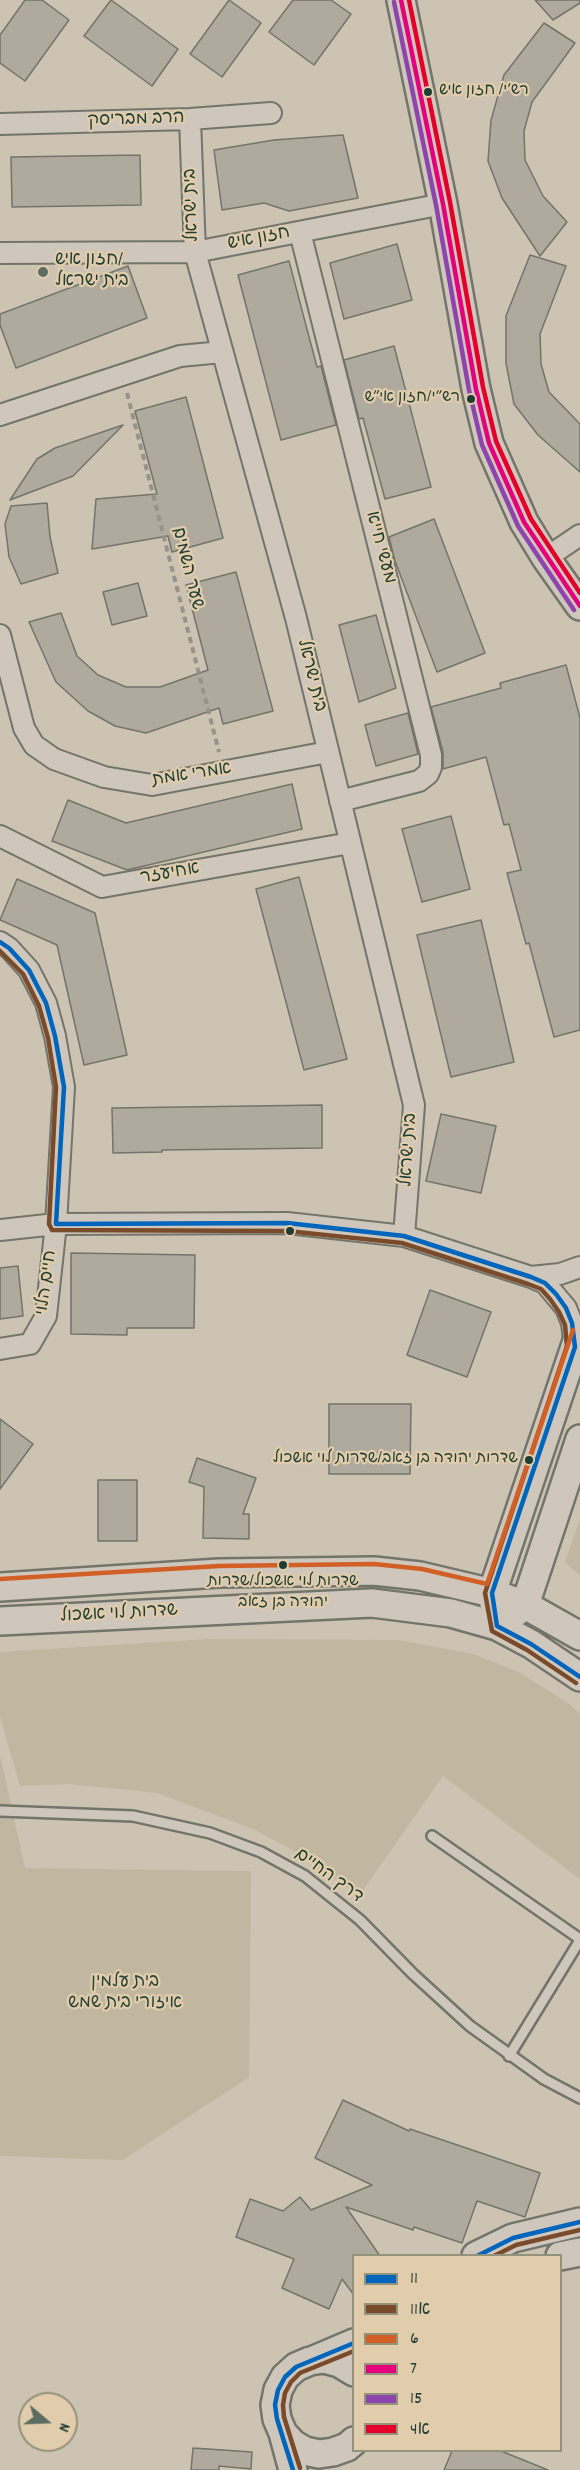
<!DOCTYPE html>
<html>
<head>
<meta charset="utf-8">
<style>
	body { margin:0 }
	#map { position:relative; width:580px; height:2470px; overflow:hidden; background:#cdc3b2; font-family:Dekko,"Playpen Sans Hebrew",sans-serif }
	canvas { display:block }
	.legend { position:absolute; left:352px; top:2254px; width:210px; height:198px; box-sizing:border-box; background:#e1ccab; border:2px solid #93937b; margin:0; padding:8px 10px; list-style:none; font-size:18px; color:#1f3d34 }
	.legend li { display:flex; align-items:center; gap:12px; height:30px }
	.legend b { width:30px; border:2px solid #93937b }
	.north { position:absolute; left:18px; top:2392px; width:60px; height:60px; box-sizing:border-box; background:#e1ccab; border:2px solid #93937b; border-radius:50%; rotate:109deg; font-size:16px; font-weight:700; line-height:24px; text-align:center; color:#1f3d34 }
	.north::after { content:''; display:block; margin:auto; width:21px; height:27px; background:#5c6c60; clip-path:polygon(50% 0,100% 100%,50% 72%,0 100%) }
</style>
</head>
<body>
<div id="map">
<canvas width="580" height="2470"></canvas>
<ul class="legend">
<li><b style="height:8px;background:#0065bd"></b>11</li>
<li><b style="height:8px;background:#7a4b2a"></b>11א</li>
<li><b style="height:8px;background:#d25f25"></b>6</li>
<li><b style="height:8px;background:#e5007d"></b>7</li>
<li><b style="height:8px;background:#8e44ad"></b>15</li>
<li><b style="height:8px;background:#e4002b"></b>4א</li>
</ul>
<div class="north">N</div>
</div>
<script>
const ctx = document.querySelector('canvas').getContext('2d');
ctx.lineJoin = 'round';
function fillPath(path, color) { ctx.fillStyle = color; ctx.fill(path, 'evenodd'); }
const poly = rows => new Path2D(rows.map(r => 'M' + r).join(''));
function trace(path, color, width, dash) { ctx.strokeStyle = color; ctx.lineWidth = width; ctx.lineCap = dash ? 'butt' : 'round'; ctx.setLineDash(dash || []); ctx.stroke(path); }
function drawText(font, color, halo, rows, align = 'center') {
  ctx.font = font + ' Dekko,"Playpen Sans Hebrew",sans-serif'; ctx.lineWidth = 4.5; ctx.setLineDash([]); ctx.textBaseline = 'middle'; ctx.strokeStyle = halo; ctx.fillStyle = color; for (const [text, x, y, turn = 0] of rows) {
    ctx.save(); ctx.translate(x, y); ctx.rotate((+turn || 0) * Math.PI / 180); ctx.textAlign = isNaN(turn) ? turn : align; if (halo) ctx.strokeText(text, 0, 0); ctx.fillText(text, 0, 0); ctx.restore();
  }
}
fillPath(poly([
	[580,1519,580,1576,565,1562],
	[208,1639,400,1640,473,1654,519,1672,569,1704,580,1714,580,1879,443,1776,359,1896,298,1853,253,1829,157,1793,69,1784,20,1786,0,1717,0,1652],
	[0,1755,25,1868,251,1871,249,2077,123,2160,0,2156]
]), '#c1b7a0');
const building = poly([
	[25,0,42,0,69,20,25,81,0,63,0,35,25,0],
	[111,0,178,49,152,86,84,36,111,0],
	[229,0,261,23,222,77,190,54,229,0],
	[293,0,331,0,351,14,314,65,269,32,293,0],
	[535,0,580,0,580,3,553,20,535,0],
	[544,23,575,43,532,102,524,131,525,160,543,196,567,222,540,256,502,198,488,161,491,120,504,75,544,23],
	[343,135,358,198,289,211,264,203,222,210,214,150,274,140,343,135],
	[140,155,141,205,12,207,11,157,140,155],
	[397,244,412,300,344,319,330,263,397,244],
	[530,255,566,266,540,334,541,364,549,392,580,424,580,472,538,435,514,404,506,363,506,316,530,255],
	[289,261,317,367,321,366,336,425,281,440,238,275,289,261],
	[128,266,147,318,16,368,0,325,0,314,128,266],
	[394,346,431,487,385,499,363,418,359,419,344,360,394,346],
	[186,397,223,538,172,552,168,536,92,549,96,499,157,494,135,411,186,397],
	[123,425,73,476,10,500,37,459,55,448,123,425],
	[47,503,50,537,58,573,21,584,9,557,5,524,11,506,47,503],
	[434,519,485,653,437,672,395,561,389,537,434,519],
	[236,572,273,711,223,724,219,708,146,733,115,726,88,711,56,682,29,622,61,613,77,656,98,675,126,687,160,687,208,670,186,585,236,572],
	[138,583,147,616,112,625,103,592,138,583],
	[376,615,396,688,359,702,339,625,376,615],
	[566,665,580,718,580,1030,554,1037,529,943,526,944,507,873,521,870,509,824,504,825,486,757,443,769,443,752,431,707,501,688,500,683,566,665],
	[408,713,418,754,376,766,365,725,408,713],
	[292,784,302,829,127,870,52,841,68,800,126,823,292,784],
	[451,816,470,889,422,902,402,829,451,816],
	[299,877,347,1059,304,1070,256,889,299,877],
	[17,879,95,913,127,1055,84,1065,57,945,0,920,17,879],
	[481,920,514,1062,451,1077,417,935,481,920],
	[322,1105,322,1148,162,1150,162,1152,113,1153,112,1108,322,1105],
	[441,1114,496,1126,481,1193,426,1181,441,1114],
	[71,1253,195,1255,194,1328,127,1328,127,1335,71,1334,71,1253],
	[18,1266,23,1316,0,1319,0,1268,18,1266],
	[430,1290,491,1312,467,1377,407,1355,430,1290],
	[329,1404,411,1404,410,1474,329,1474,329,1404],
	[0,1419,33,1444,0,1489,0,1419],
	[197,1458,256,1478,243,1514,249,1514,249,1539,203,1538,204,1487,189,1482,197,1458],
	[98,1480,137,1480,137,1541,98,1541,98,1480],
	[343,2100,409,2131,410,2129,540,2173,525,2217,477,2201,462,2243,414,2227,413,2230,346,2207,380,2256,354,2256,354,2295,342,2279,329,2309,282,2288,294,2259,236,2237,250,2199,283,2211,300,2197,311,2210,372,2185,315,2158,343,2100],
	[193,2448,252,2452,251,2469,219,2466,219,2470,191,2470,193,2448],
	[452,2451,501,2451,548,2470,444,2470,452,2451]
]);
fillPath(building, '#afaa9d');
trace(building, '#73746a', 1.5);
const lane = poly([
	[0,1811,133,1816,210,1833,261,1852,305,1876,360,1920,413,1974,470,2026,544,2079,580,2098],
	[432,1836,580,1939],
	[509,2056,580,1940]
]);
const street = poly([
	[190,119,195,252,296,618,414,1105,404,1236],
	[0,124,190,119,271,113],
	[300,232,431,755,431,767,428,774,419,781,340,801],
	[0,253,195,252,443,204],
	[0,415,180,356,222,352],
	[546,558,580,535],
	[0,635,24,728,34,745,54,759,104,777,152,785,328,752],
	[0,836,102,887,350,843],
	[0,942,9,948,29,970,46,1003,55,1036,64,1087,56,1224,46,1316,30,1344,0,1349],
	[0,1230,56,1224,287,1223,404,1236,531,1277,545,1283,566,1308,572,1323,575,1347],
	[531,1277,560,1274,580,1267]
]);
const secondary = poly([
	[401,0,443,204,476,389,489,443,524,522,546,558,580,606],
	[0,1587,219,1573,374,1571,420,1576,492,1593,525,1605,580,1636],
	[495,1610,492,1593,580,1332],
	[510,1617,525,1605,580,1439],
	[0,1621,372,1603,451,1613,497,1626,531,1644,580,1677],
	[476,2256,513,2238,580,2222],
	[560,2256,580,2252],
	[314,2360,354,2343],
	[354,2372,339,2363,324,2359,310,2361,296,2367,285,2377,278,2390,275,2405,277,2419,283,2433,293,2444,305,2451,319,2454,333,2452,347,2447,354,2441],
	[283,2433,293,2470]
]);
trace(lane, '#73746a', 14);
trace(street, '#73746a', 24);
trace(secondary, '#73746a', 32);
trace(poly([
	[127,393,219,752]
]), '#95938a', 4, [6, 4.5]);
trace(lane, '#cfc7bb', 9);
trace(street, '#cfc7bb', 20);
trace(secondary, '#cfc7bb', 27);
trace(poly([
	[0,942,9,948,29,970,46,1003,55,1036,64,1087,56,1224,287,1223,404,1236,531,1277,545,1283,556,1294,566,1308,572,1323,575,1347,492,1593,497,1626,531,1644,580,1677],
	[477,2256,513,2238,580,2222],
	[293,2470,277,2419,275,2405,278,2390,285,2377,296,2367,354,2343]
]), '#0065bd', 4.5);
trace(poly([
	[0,951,23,974,39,1006,48,1038,56,1087,49,1224,52,1230,287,1231,402,1243,528,1284,541,1289,550,1299,559,1312,565,1325,567,1346,485,1593,492,1631,527,1650,576,1683],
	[494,2256,516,2245,580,2230],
	[300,2468,284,2417,283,2405,285,2393,291,2382,300,2373,354,2351]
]), '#7a4b2a', 4.5);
trace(poly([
	[0,1579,219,1566,374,1564,422,1569,487,1584,573,1330]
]), '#d25f25', 4.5);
trace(poly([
	[401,0,443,204,476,389,489,443,524,522,580,606]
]), '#e5007d', 4.5);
trace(poly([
	[394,2,436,205,469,390,482,445,518,526,574,610]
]), '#8e44ad', 4.5);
trace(poly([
	[409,0,450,202,483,387,496,441,531,519,580,593]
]), '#e4002b', 4.5);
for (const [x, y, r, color] of [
	[428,92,5,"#1f3d34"],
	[43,272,6,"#5c6c60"],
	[471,399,5,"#1f3d34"],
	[290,1231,5,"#1f3d34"],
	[529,1460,5,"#1f3d34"],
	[283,1565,5,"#1f3d34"]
]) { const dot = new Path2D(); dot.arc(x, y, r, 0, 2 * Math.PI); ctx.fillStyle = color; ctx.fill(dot); trace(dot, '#e1ccab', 2); }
drawText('16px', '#1f3d34', '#e1ccab', [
	["רש׳י/ חזון איש",439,92,"left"],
	["רש״י/חזון אי״ש",460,399],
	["שדרות יהודה בן זאב/שדרות לוי אשכול",518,1460],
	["שדרות לוי אשכול/שדרות",283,1583,"center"],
	["יהודה בן זאב",283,1604,"center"]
], 'right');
drawText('18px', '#1f3d34', '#e1ccab', [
	["הרב מבריסק",136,121,-2],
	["בית ישראל",193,205,-92],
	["חזון איש",259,240,-11],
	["מעשי חייא",379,548,75],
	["שער השמים",186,569,76],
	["בית ישראל",310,676,76],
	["אמרי אמת",192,776,-9],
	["אחיעזר",170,875,-10],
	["בית ישראל",410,1150,-86],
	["חיים הלוי",48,1283,-82],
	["שדרות לוי אשכול",119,1615,-3],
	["דרך החיים",328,1877,36]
]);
drawText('18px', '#1f3d34', '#e1ccab', [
	["חזון איש/",55,262],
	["בית ישראל",55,283]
], 'left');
drawText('18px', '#274339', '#e1ccab', [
	["בית עלמין",125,1984],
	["איזורי בית שמש",125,2005]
]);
</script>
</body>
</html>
